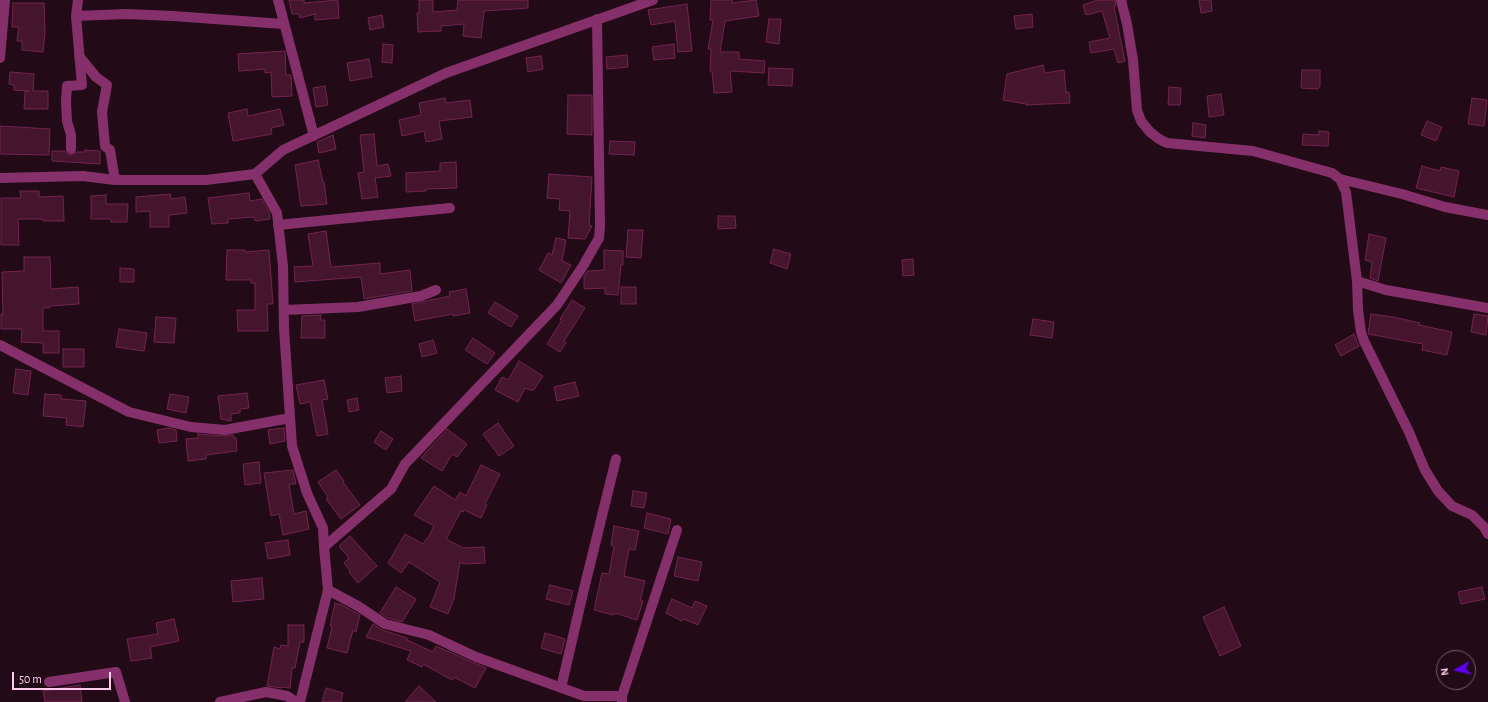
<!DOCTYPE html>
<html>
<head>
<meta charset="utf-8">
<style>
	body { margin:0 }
	#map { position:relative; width:1488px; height:702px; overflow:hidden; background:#220b17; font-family:"Alegreya Sans",sans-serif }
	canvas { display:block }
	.north { position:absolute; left:1436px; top:650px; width:40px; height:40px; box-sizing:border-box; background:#220b17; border:1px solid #7a586c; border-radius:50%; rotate:261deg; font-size:11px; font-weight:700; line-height:16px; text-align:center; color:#ffcbeb }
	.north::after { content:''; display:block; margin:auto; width:14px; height:18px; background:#5d00f6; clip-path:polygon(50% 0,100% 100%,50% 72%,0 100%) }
	.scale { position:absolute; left:12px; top:672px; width:99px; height:18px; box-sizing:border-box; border:2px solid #ffcbeb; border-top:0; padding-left:5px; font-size:12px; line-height:14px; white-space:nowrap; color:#ffcbeb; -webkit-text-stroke:3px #220b17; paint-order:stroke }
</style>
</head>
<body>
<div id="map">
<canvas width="1488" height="702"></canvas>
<div class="north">N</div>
<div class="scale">50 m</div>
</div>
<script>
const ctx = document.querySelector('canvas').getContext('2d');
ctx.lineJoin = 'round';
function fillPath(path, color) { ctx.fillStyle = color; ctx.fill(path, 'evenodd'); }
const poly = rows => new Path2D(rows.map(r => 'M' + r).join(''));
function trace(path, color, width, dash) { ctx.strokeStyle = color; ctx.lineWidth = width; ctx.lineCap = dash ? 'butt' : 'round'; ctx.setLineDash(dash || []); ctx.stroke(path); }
const building = poly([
	[289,0,304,0,304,3,338,0,339,18,315,20,315,14,300,18,299,14,292,14,289,0],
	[419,0,433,0,433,12,457,10,458,0,528,0,528,8,484,11,481,38,463,36,464,24,441,26,441,31,418,32,417,13,419,13,419,0],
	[711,0,732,0,732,3,756,0,759,16,725,21,720,52,739,52,739,59,765,61,764,73,730,71,732,92,714,93,712,71,710,71,711,49,708,49,713,20,710,20,711,0],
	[1098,0,1115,0,1116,6,1114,7,1125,61,1118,63,1114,49,1091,53,1089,42,1110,38,1102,11,1086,15,1083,5,1098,0],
	[1199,0,1211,0,1212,11,1201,13,1199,0],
	[13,3,44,3,45,33,43,52,22,50,22,41,17,41,19,27,12,27,13,3],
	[687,4,692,51,678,52,675,21,651,25,648,10,687,4],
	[1032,14,1033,27,1016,29,1014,16,1032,14],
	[382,15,384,27,370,30,368,18,382,15],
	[769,19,781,19,779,44,766,42,769,19],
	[383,44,393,45,392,63,382,62,383,44],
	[674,44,675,58,654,60,652,47,674,44],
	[285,51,286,75,291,75,291,76,292,96,272,97,271,72,265,73,265,69,239,71,238,54,285,51],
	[627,55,628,67,607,69,606,57,627,55],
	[541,56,543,69,528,72,526,58,541,56],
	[369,59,372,77,350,81,347,63,369,59],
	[1043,65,1045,73,1064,70,1066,92,1069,92,1070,103,1026,105,1026,104,1003,100,1007,74,1043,65],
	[769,68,793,69,792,86,768,85,769,68],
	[1302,70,1320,70,1320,86,1318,89,1301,88,1302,70],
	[10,72,34,74,33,91,48,91,48,109,24,109,25,91,29,91,14,90,14,85,9,84,10,72],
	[325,86,328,105,316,107,313,88,325,86],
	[1169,87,1181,88,1180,105,1168,105,1169,87],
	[1221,94,1224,115,1209,117,1207,96,1221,94],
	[568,95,592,95,592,135,567,134,568,95],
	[445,98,446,103,470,100,472,117,439,121,442,139,426,142,424,131,402,136,399,120,421,115,419,103,445,98],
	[1472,98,1487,100,1484,126,1468,124,1472,98],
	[247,109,248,116,280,109,284,125,271,128,272,134,233,141,228,113,247,109],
	[1427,121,1442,127,1436,141,1421,135,1427,121],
	[1193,123,1206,125,1205,138,1192,136,1193,123],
	[0,126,50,129,49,155,0,154,0,126],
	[1319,131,1329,132,1328,146,1302,145,1303,134,1319,135,1319,131],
	[374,134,377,166,388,164,391,176,375,178,378,197,362,199,358,173,364,172,360,135,374,134],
	[333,135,336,149,319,153,317,142,333,135],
	[610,141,635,142,634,155,609,154,610,141],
	[85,150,100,151,100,164,52,161,52,151,65,151,67,154,71,155,77,152,85,152,85,150],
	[318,160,323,182,324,182,327,204,301,206,295,165,318,160],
	[456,162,457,188,426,189,426,191,406,192,406,173,440,171,440,163,456,162],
	[1422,166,1440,171,1441,167,1459,171,1454,197,1416,188,1422,166],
	[549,174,592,177,589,225,592,226,585,239,568,238,570,211,559,210,560,199,547,198,549,174],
	[20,191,39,191,39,197,63,196,64,221,43,221,43,219,18,219,19,245,1,245,1,198,21,198,20,191],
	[249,193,250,201,262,199,269,212,270,219,255,221,254,217,228,219,228,223,212,224,208,198,249,193],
	[170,194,171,199,185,197,187,213,169,215,169,227,150,227,150,211,136,212,136,197,170,194],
	[106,195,106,204,128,204,127,222,111,222,111,219,91,219,91,196,106,195],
	[718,216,735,216,736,228,718,229,718,216],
	[628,230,643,230,641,258,626,257,628,230],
	[326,231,331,267,380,263,380,274,410,270,412,291,364,299,361,277,295,282,294,267,313,266,308,234,326,231],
	[1369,234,1386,238,1378,281,1370,278,1372,262,1365,260,1369,234],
	[556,238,566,240,562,261,571,265,561,283,539,270,548,253,552,255,556,238],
	[774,249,791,254,787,269,770,263,774,249],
	[227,250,245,250,245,252,269,250,273,304,267,304,268,331,238,331,237,310,255,310,255,283,251,283,251,280,226,280,227,250],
	[604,250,623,251,623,265,621,265,618,295,605,294,605,288,584,289,584,276,588,271,604,270,604,250],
	[24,257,50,257,51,289,78,287,79,304,50,306,50,308,43,308,43,331,59,331,59,353,43,353,43,343,21,342,22,329,1,329,1,314,3,314,2,272,24,271,24,257],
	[913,259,914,275,903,276,902,260,913,259],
	[120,268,134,269,134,282,120,282,120,268],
	[621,287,636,287,636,304,621,304,621,287],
	[466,289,470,313,453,316,453,314,415,321,412,304,450,296,449,292,466,289],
	[572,300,585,308,564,341,566,343,560,352,547,344,562,320,560,319,572,300],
	[495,302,518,316,511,327,488,313,495,302],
	[1371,314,1393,317,1420,323,1419,325,1452,332,1447,355,1422,350,1423,344,1368,334,1371,314],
	[1474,314,1488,316,1486,335,1471,332,1474,314],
	[321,315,320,320,325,320,325,338,301,338,302,316,321,315],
	[156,317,176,318,174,343,154,342,156,317],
	[1033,319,1054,322,1052,338,1030,335,1033,319],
	[119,329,147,333,144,351,116,347,119,329],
	[1354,334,1359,346,1341,356,1335,345,1354,334],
	[473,338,495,353,487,364,465,350,473,338],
	[433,340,437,353,422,357,419,344,433,340],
	[63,349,84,349,84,367,63,367,63,349],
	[519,361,543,376,534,390,530,390,525,388,518,402,495,390,502,377,508,380,519,361],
	[16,369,31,371,28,395,13,393,16,369],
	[401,376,402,391,387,393,385,378,401,376],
	[324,380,328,399,322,400,328,434,317,436,310,402,300,404,296,385,324,380],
	[575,382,579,396,557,401,554,387,575,382],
	[247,393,249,408,240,409,240,413,231,414,231,421,221,419,218,396,247,393],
	[45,394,61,395,61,399,86,401,83,427,66,425,67,418,43,416,45,394],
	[170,394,189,397,186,413,167,409,170,394],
	[357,398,359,410,349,412,347,400,357,398],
	[498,423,514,446,499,456,483,434,498,423],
	[169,428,176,430,177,441,159,443,157,430,169,428],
	[284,428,285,441,270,444,268,430,284,428],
	[447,429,467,444,457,457,452,454,442,471,421,458,447,429],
	[381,431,393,439,386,450,374,442,381,431],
	[198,434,225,436,233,435,234,438,236,438,237,451,206,455,206,459,188,461,186,439,198,438,198,434],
	[259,462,261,483,245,485,243,464,259,462],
	[481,465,500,474,485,504,487,505,481,518,464,510,463,512,461,511,446,539,463,548,484,547,485,563,464,564,460,562,454,598,448,614,430,607,440,582,409,562,401,573,388,563,405,534,423,544,429,536,434,526,414,515,434,486,455,500,460,492,466,496,481,465],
	[293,470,296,484,289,484,294,514,306,511,309,529,283,535,279,514,271,516,264,473,293,470],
	[336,470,344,481,343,482,360,505,341,519,326,499,328,497,318,482,336,470],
	[633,491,647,493,644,508,631,506,633,491],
	[647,513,671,519,668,534,644,528,647,513],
	[614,526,639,531,635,550,629,549,624,576,645,581,640,601,643,601,637,620,615,613,614,615,594,610,602,573,609,574,614,546,611,545,614,526],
	[350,536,377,566,358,583,349,572,350,571,344,563,349,558,339,546,350,536],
	[288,540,290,555,268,559,265,543,288,540],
	[678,557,702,562,698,581,674,576,678,557],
	[262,578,264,599,233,602,231,581,262,578],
	[550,585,573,591,569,605,546,599,550,585],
	[396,587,416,599,402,622,388,618,380,613,396,587],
	[1482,587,1485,599,1461,604,1458,592,1482,587],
	[672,599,692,608,695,601,707,606,698,625,684,619,682,621,666,613,672,599],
	[335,603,342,605,360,615,356,632,353,630,347,653,327,648,332,627,330,626,335,603],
	[1224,607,1241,646,1220,656,1203,617,1224,607],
	[174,619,179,641,150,647,152,658,131,661,127,639,158,634,156,623,174,619],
	[373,624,382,630,407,638,407,640,433,652,436,646,472,662,486,668,475,688,454,677,452,680,423,664,422,667,407,660,411,651,366,637,373,624],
	[288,625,304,625,304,642,300,642,295,668,292,668,290,688,282,687,282,688,267,686,274,647,280,649,281,645,288,646,288,625],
	[545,633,565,639,561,654,541,648,545,633],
	[80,685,82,702,45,702,43,691,80,685],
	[419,686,436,702,405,702,419,686],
	[326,688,343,693,341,702,322,702,326,688]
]);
fillPath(building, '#45152e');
trace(building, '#73244e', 1);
trace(poly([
	[278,0,314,136],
	[1121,0,1127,24,1133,60,1137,110,1141,121,1150,132,1159,139,1167,143,1253,151,1332,173,1340,179,1346,192,1357,281,1358,310,1361,332,1364,341,1409,432,1425,470,1438,491,1452,506,1472,515,1484,527,1488,534],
	[76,16,126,14,173,16,283,24],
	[79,56,96,77,107,85,102,112,105,146,110,150,115,180],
	[0,58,5,0],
	[71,149,71,135,67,121,66,101,67,86,82,85,76,16,78,0],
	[255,174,277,213,283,266,284,329,292,446,307,493,323,528,324,547,328,590,300,702],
	[0,178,83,176,115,180,206,180,255,174,283,150,446,73,653,0],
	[1340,179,1402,194,1445,207,1488,215],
	[278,225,450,208],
	[1357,281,1386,290,1488,308],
	[284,310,358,307,421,296,436,290],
	[0,345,129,412,191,427,225,430,290,418],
	[324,547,391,489,405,464,557,305,583,266,599,238,600,226,597,19],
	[328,590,358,606,385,624,429,635,476,657,584,696,622,696,622,702],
	[49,682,116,672,125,702],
	[561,688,583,593,616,459],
	[622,696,677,530],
	[220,702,266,692,287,696,296,702]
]), '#86306b', 10);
</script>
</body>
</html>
